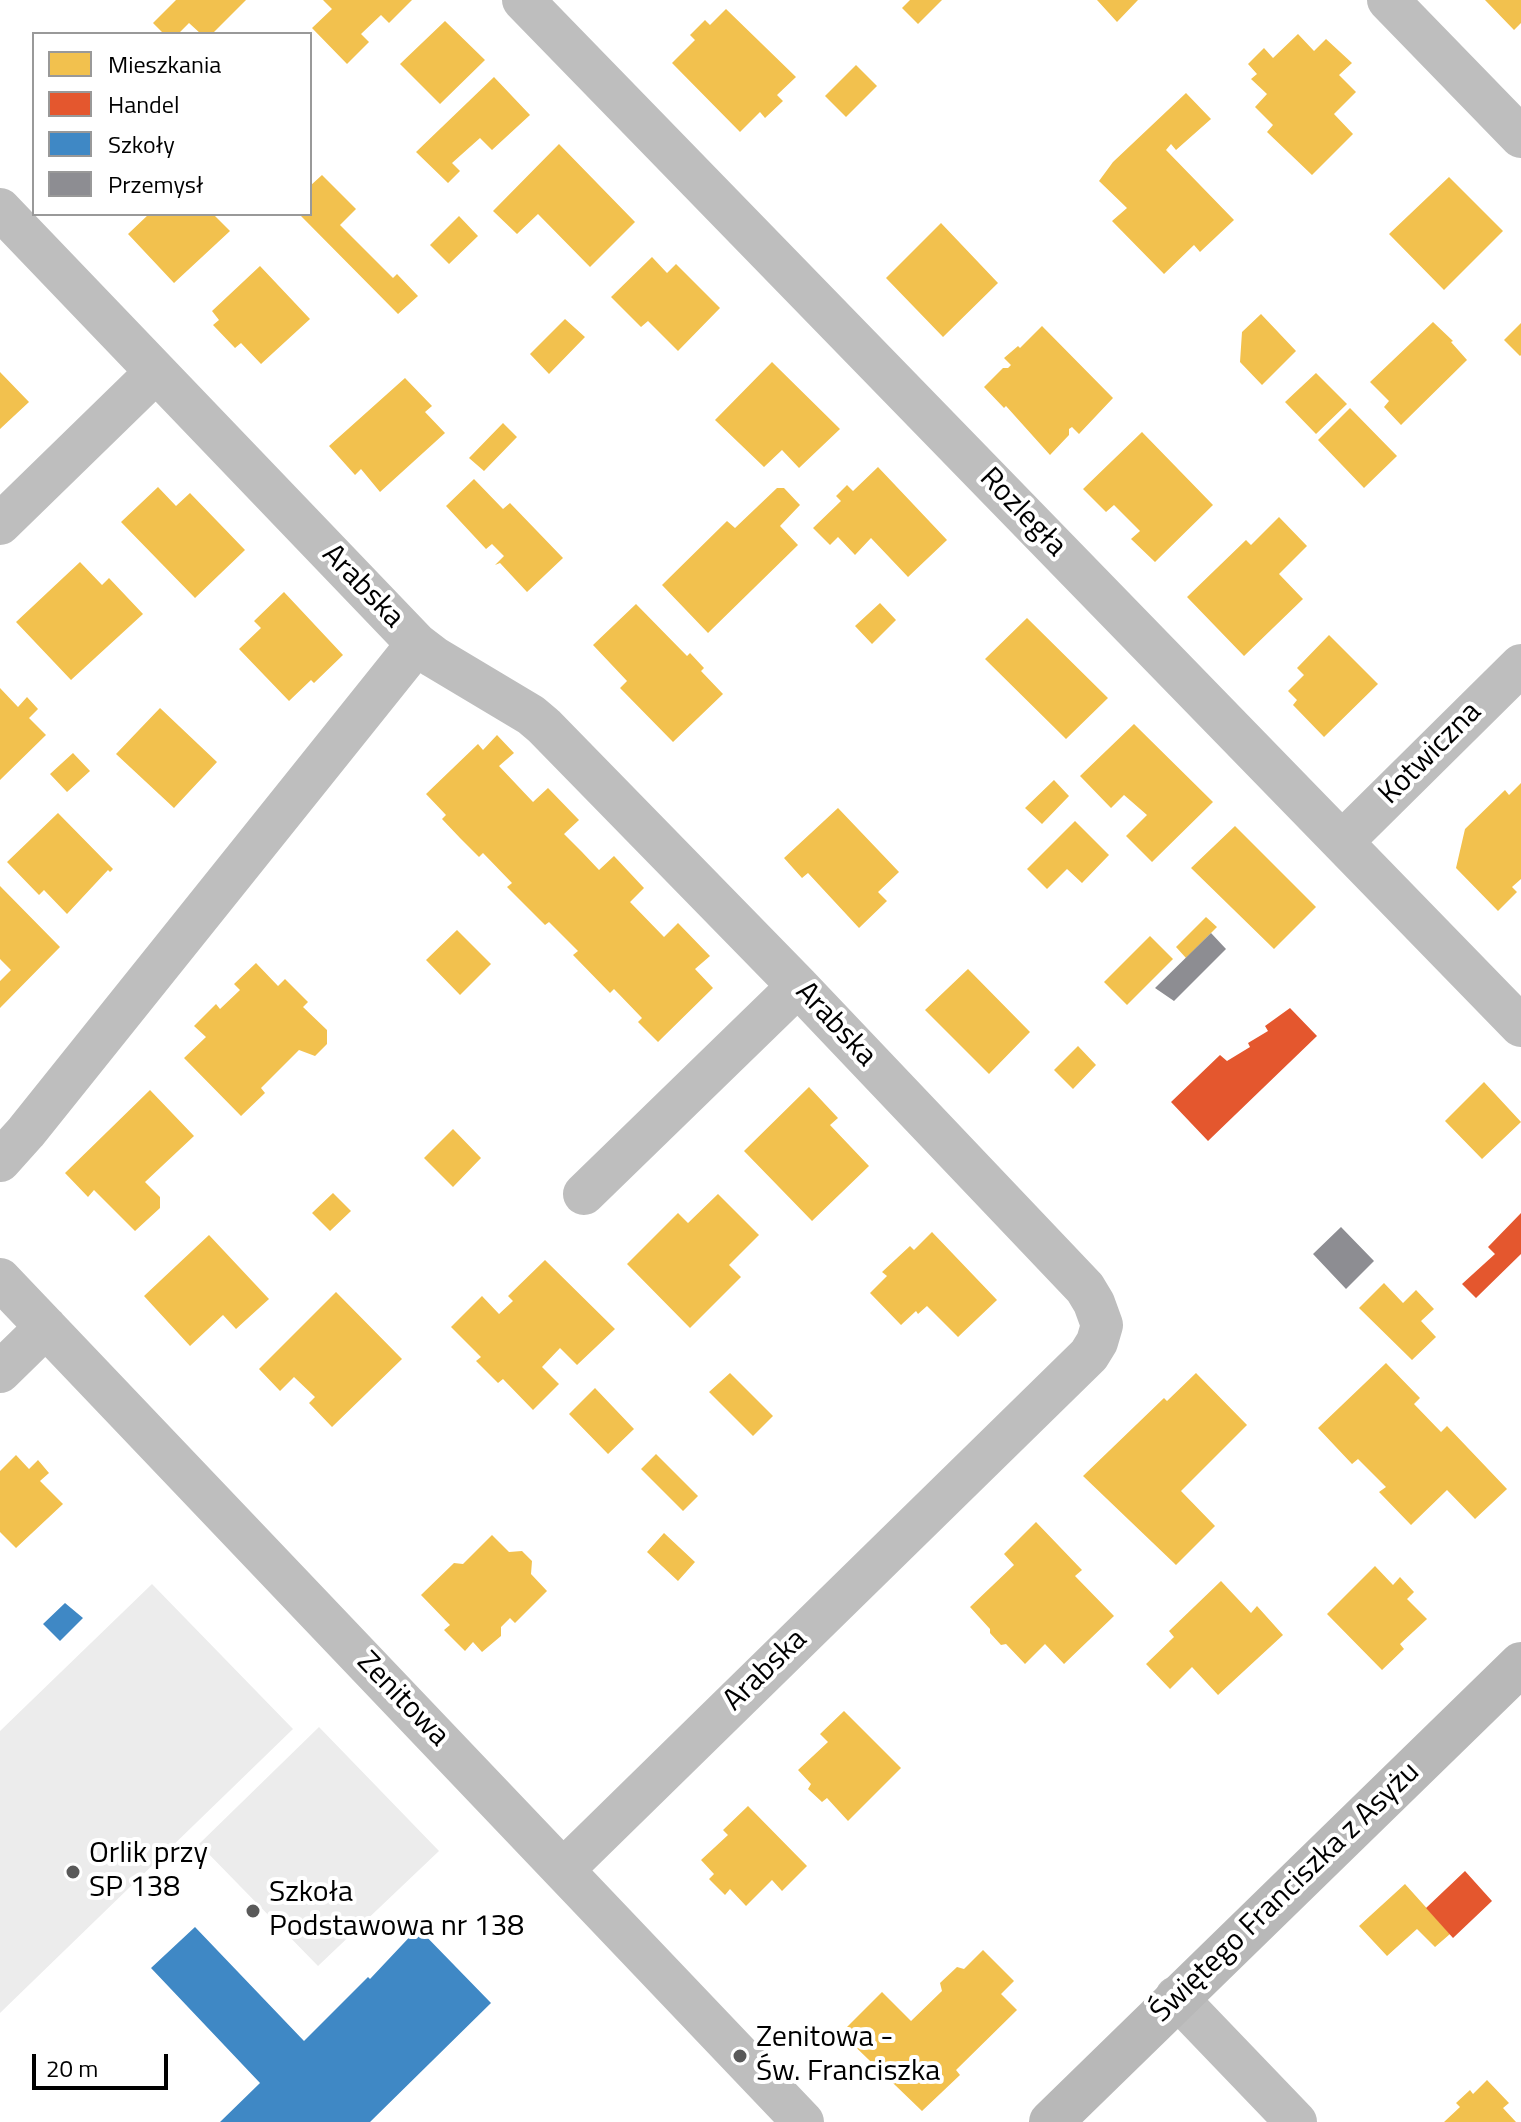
<!DOCTYPE html>
<html>
<head>
<meta charset="utf-8">
<style>
	body { margin:0 }
	#map { position:relative; width:1521px; height:2122px; overflow:hidden; background:#fff; font-family:"Titillium Web",sans-serif }
	canvas { display:block }
	.legend { position:absolute; left:32px; top:32px; width:280px; height:184px; box-sizing:border-box; background:#fff; border:2px solid #999; margin:0; padding:10px 14px; list-style:none; font-size:24px; color:#000 }
	.legend li { display:flex; align-items:center; gap:16px; height:40px }
	.legend b { width:40px; border:2px solid #999 }
	.scale { position:absolute; left:32px; top:2054px; width:136px; height:36px; box-sizing:border-box; border:4px solid #000; border-top:0; padding-left:10px; font-size:24px; line-height:28px; white-space:nowrap; color:#000; -webkit-text-stroke:6px #fff; paint-order:stroke }
</style>
</head>
<body>
<div id="map">
<canvas width="1521" height="2122"></canvas>
<ul class="legend">
<li><b style="height:22px;background:#f2c14e"></b>Mieszkania</li>
<li><b style="height:22px;background:#e4572e"></b>Handel</li>
<li><b style="height:22px;background:#3f88c5"></b>Szkoły</li>
<li><b style="height:22px;background:#8d8d92"></b>Przemysł</li>
</ul>
<div class="scale">20 m</div>
</div>
<script>
const ctx = document.querySelector('canvas').getContext('2d');
ctx.lineJoin = 'round';
function fillPath(path, color) { ctx.fillStyle = color; ctx.fill(path, 'evenodd'); }
const poly = rows => new Path2D(rows.map(r => 'M' + r).join(''));
function trace(path, color, width, dash) { ctx.strokeStyle = color; ctx.lineWidth = width; ctx.lineCap = dash ? 'butt' : 'round'; ctx.setLineDash(dash || []); ctx.stroke(path); }
function drawText(font, color, halo, rows, align = 'center') {
  ctx.font = font + ' "Titillium Web",sans-serif'; ctx.lineWidth = 8; ctx.setLineDash([]); ctx.textBaseline = 'middle'; ctx.strokeStyle = halo; ctx.fillStyle = color; for (const [text, x, y, turn = 0] of rows) {
    ctx.save(); ctx.translate(x, y); ctx.rotate((+turn || 0) * Math.PI / 180); ctx.textAlign = isNaN(turn) ? turn : align; if (halo) ctx.strokeText(text, 0, 0); ctx.fillText(text, 0, 0); ctx.restore();
  }
}
fillPath(poly([
	[152,1584,293,1729,0,2013,0,1731],
	[319,1727,439,1851,318,1966,199,1844]
]), '#ececec');
fillPath(poly([
	[176,0,246,0,212,34,201,34,189,23,178,34,164,34,153,23],
	[323,0,412,0,389,23,381,15,361,34,369,42,347,64,312,28,332,9],
	[910,0,942,0,918,24,902,8],
	[1097,0,1138,0,1117,22],
	[1485,0,1521,0,1521,23,1514,30],
	[726,9,796,77,777,95,783,101,765,118,760,112,740,132,672,63,695,40,690,35,705,20,710,25],
	[445,21,485,60,440,104,400,64],
	[1298,34,1314,51,1326,39,1352,63,1339,75,1356,92,1334,114,1353,134,1312,175,1267,132,1273,125,1255,107,1267,94,1251,79,1257,74,1248,64,1264,48,1273,58],
	[856,65,877,86,846,117,825,96],
	[494,77,530,115,492,150,480,138,452,163,460,171,448,183,416,152],
	[1186,93,1211,119,1176,150,1171,144,1166,150,1234,220,1200,252,1194,245,1164,274,1112,221,1127,208,1099,181,1113,162],
	[559,144,635,222,590,267,538,214,517,234,493,211],
	[322,175,356,209,340,225,393,278,397,274,418,296,398,314,299,214,310,214,310,186],
	[1449,177,1503,231,1444,290,1389,234],
	[149,214,213,214,230,231,174,283,128,234],
	[459,216,478,236,449,264,430,245],
	[941,223,998,283,943,337,886,278],
	[652,257,667,273,676,264,720,308,678,351,648,321,641,327,611,297],
	[260,266,310,319,261,364,241,343,235,348,213,325,219,320,212,311],
	[1261,314,1296,351,1262,385,1240,362,1242,332],
	[565,319,585,337,549,374,530,354],
	[1433,322,1453,341,1451,342,1467,360,1401,425,1384,407,1389,401,1370,382],
	[1521,323,1521,355,1520,356,1504,340],
	[1042,326,1113,398,1079,434,1072,427,1069,429,1069,435,1050,455,1006,406,1004,408,984,387,1003,368,1008,368,1011,365,1004,358,1018,346,1020,348],
	[772,362,840,429,799,468,782,450,764,467,715,420],
	[0,372,29,402,0,429],
	[1316,373,1347,404,1316,434,1285,402],
	[405,378,432,406,425,412,445,433,380,492,361,469,355,475,329,446],
	[1350,408,1397,456,1364,488,1318,440],
	[503,423,517,437,484,471,469,458],
	[1142,432,1213,505,1155,562,1131,539,1140,531,1114,505,1106,512,1083,489],
	[878,467,947,540,908,577,871,538,855,555,838,537,830,545,813,528,841,501,836,496,847,485,853,491],
	[474,479,503,509,510,503,563,558,527,592,500,563,495,565,504,556,492,544,486,549,446,506],
	[158,487,176,506,190,493,245,550,195,598,121,522],
	[777,488,784,488,800,505,780,526,798,545,708,633,662,585,727,521,735,528],
	[1279,517,1307,546,1279,574,1303,599,1244,656,1187,597,1246,540,1251,545],
	[80,562,102,585,109,578,143,614,71,680,16,622],
	[284,592,343,655,314,683,311,680,289,701,239,649,261,628,254,621],
	[880,603,896,620,872,644,855,626],
	[636,604,687,656,690,653,704,668,701,671,723,694,673,742,620,688,627,681,593,645],
	[1027,618,1108,698,1066,739,985,659],
	[1329,635,1378,684,1324,737,1293,705,1297,700,1288,691,1304,675,1297,668],
	[0,688,18,707,27,697,38,709,29,718,46,735,0,780],
	[160,708,217,762,174,808,116,754],
	[1134,724,1213,802,1152,862,1126,836,1147,815,1124,795,1111,808,1080,776],
	[497,735,514,753,499,766,533,802,548,788,579,820,564,834,582,852,599,870,614,856,644,888,630,902,664,937,678,923,710,956,695,969,713,988,658,1042,638,1022,642,1018,614,989,610,993,573,955,578,951,549,922,545,925,507,887,512,883,483,853,479,857,460,838,442,819,446,815,426,794,478,744,483,750],
	[73,753,90,771,67,792,50,774],
	[1054,780,1069,796,1042,824,1025,808],
	[1521,783,1521,879,1512,887,1517,892,1498,911,1456,868,1465,829,1505,790,1509,795],
	[838,808,899,872,878,892,887,901,859,928,808,873,802,878,784,858],
	[58,813,113,869,110,872,108,870,67,914,44,890,39,895,7,862],
	[1075,821,1109,855,1082,883,1067,869,1047,889,1027,869],
	[1235,826,1316,907,1274,949,1191,868],
	[0,886,60,947,0,1008,0,981,11,970,0,959],
	[1206,917,1217,927,1186,958,1176,947],
	[457,930,491,964,460,995,426,960],
	[1150,936,1173,959,1127,1005,1104,982],
	[256,963,278,986,285,979,308,1002,303,1007,327,1030,327,1044,315,1056,299,1050,261,1088,265,1093,241,1116,184,1058,206,1037,194,1026,216,1004,220,1009,240,990,234,984],
	[968,969,1030,1032,989,1074,925,1010],
	[1078,1046,1096,1065,1073,1089,1054,1070],
	[1484,1082,1521,1122,1482,1159,1445,1121],
	[809,1087,838,1118,830,1125,869,1166,812,1221,744,1151],
	[150,1090,194,1136,145,1182,160,1197,160,1208,135,1231,94,1190,88,1197,65,1173],
	[453,1129,481,1158,453,1187,424,1158],
	[333,1193,351,1211,330,1231,312,1213],
	[718,1194,759,1235,729,1265,741,1277,690,1328,627,1264,678,1213,688,1223],
	[932,1232,997,1300,958,1337,927,1306,918,1314,916,1311,901,1325,870,1293,887,1276,882,1272,910,1246,914,1250],
	[209,1235,269,1299,236,1329,223,1315,190,1346,144,1296],
	[545,1260,615,1329,577,1365,560,1348,542,1367,559,1384,533,1410,503,1379,498,1383,476,1361,481,1357,451,1327,482,1296,499,1314,513,1301,508,1296],
	[1384,1283,1403,1303,1416,1290,1434,1309,1421,1321,1436,1337,1412,1360,1359,1308],
	[336,1292,402,1359,332,1427,309,1403,315,1397,294,1377,280,1391,259,1369],
	[1386,1363,1420,1398,1414,1404,1441,1432,1447,1426,1507,1489,1475,1519,1447,1490,1411,1525,1379,1492,1386,1487,1358,1459,1352,1464,1318,1428],
	[730,1373,773,1416,753,1436,709,1392],
	[1196,1373,1247,1425,1181,1491,1215,1526,1176,1565,1083,1476,1164,1398,1167,1401],
	[595,1388,634,1429,608,1454,569,1414],
	[656,1454,698,1496,683,1511,641,1469],
	[16,1455,29,1469,38,1460,49,1473,40,1481,63,1504,16,1548,0,1532,0,1471],
	[1036,1522,1082,1570,1075,1576,1114,1616,1064,1664,1045,1644,1025,1664,1006,1644,1001,1645,990,1633,990,1629,970,1607,1014,1565,1004,1554],
	[664,1533,695,1562,678,1581,647,1552],
	[492,1535,509,1552,522,1551,532,1561,531,1574,547,1591,515,1623,510,1618,501,1627,501,1636,482,1652,473,1642,465,1651,444,1630,450,1625,421,1595,454,1563,463,1564],
	[1375,1566,1393,1585,1400,1577,1414,1592,1407,1599,1427,1619,1400,1644,1404,1649,1382,1670,1327,1614],
	[1221,1581,1251,1613,1257,1606,1283,1635,1218,1695,1192,1667,1170,1689,1146,1664,1174,1637,1169,1631],
	[844,1711,901,1768,848,1821,827,1798,822,1802,808,1789,811,1784,798,1770,828,1742,820,1734],
	[748,1806,807,1866,782,1891,772,1880,746,1906,730,1889,725,1895,709,1879,714,1874,701,1860,728,1835,723,1830],
	[1405,1884,1450,1934,1435,1947,1417,1929,1387,1956,1359,1926],
	[983,1950,1014,1981,1001,1994,1017,2010,956,2070,960,2075,922,2111,841,2033,882,1992,911,2021,942,1991,940,1983,957,1967,964,1969],
	[1487,2080,1509,2103,1503,2108,1516,2122,1444,2122,1460,2107,1456,2103,1470,2090,1473,2094]
]), '#f2c14e');
fillPath(poly([
	[1290,1008,1317,1036,1208,1141,1171,1102,1220,1055,1227,1061,1250,1047,1248,1043,1268,1031,1265,1026],
	[1521,1213,1521,1254,1476,1298,1462,1284,1495,1254,1488,1247],
	[1465,1871,1492,1901,1453,1938,1426,1908]
]), '#e4572e');
fillPath(poly([
	[65,1603,83,1618,60,1641,43,1624],
	[195,1927,304,2041,368,1977,370,1979,418,1928,491,2003,370,2122,220,2122,260,2083,151,1968]
]), '#3f88c5');
fillPath(poly([
	[1211,933,1226,949,1174,1001,1155,988],
	[1341,1227,1374,1261,1346,1289,1313,1254]
]), '#8d8d92');
trace(poly([
	[523,0,1521,1026],
	[1388,0,1521,137],
	[0,209,417,644,434,657,531,715,544,726,798,986,1085,1288,1094,1303,1102,1325,1097,1342,1089,1355,563,1870],
	[0,524,155,373],
	[1342,842,1521,665],
	[0,1161,26,1132,417,644],
	[584,1194,798,986],
	[0,1279,803,2122],
	[0,1372,46,1327],
	[1176,1997,1296,2122]
]), '#bebebe', 42);
trace(poly([
	[1051,2122,1521,1664]
]), '#b8b8b8', 44);
for (const [x, y, r, color] of [
	[73,1872,8,"#595959"],
	[253,1911,8,"#595959"],
	[740,2056,8,"#595959"]
]) { const dot = new Path2D(); dot.arc(x, y, r, 0, 2 * Math.PI); ctx.fillStyle = color; ctx.fill(dot); trace(dot, '#fff', 3); }
drawText('30px', '#000', '#fff', [
	["Rozległa",1022,513,46],
	["Arabska",362,587,46],
	["Kotwiczna",1431,754,-45],
	["Arabska",835,1025,47],
	["Arabska",766,1671,-44],
	["Zenitowa",402,1700,46],
	["Świętego Franciszka z Asyżu",1286,1893,-44]
]);
drawText('30px', '#000', '#fff', [
	["Orlik przy",89,1855],
	["SP 138",89,1889],
	["Szkoła",269,1894],
	["Podstawowa nr 138",269,1928],
	["Zenitowa -",756,2039],
	["Św. Franciszka",756,2073]
], 'left');
</script>
</body>
</html>
